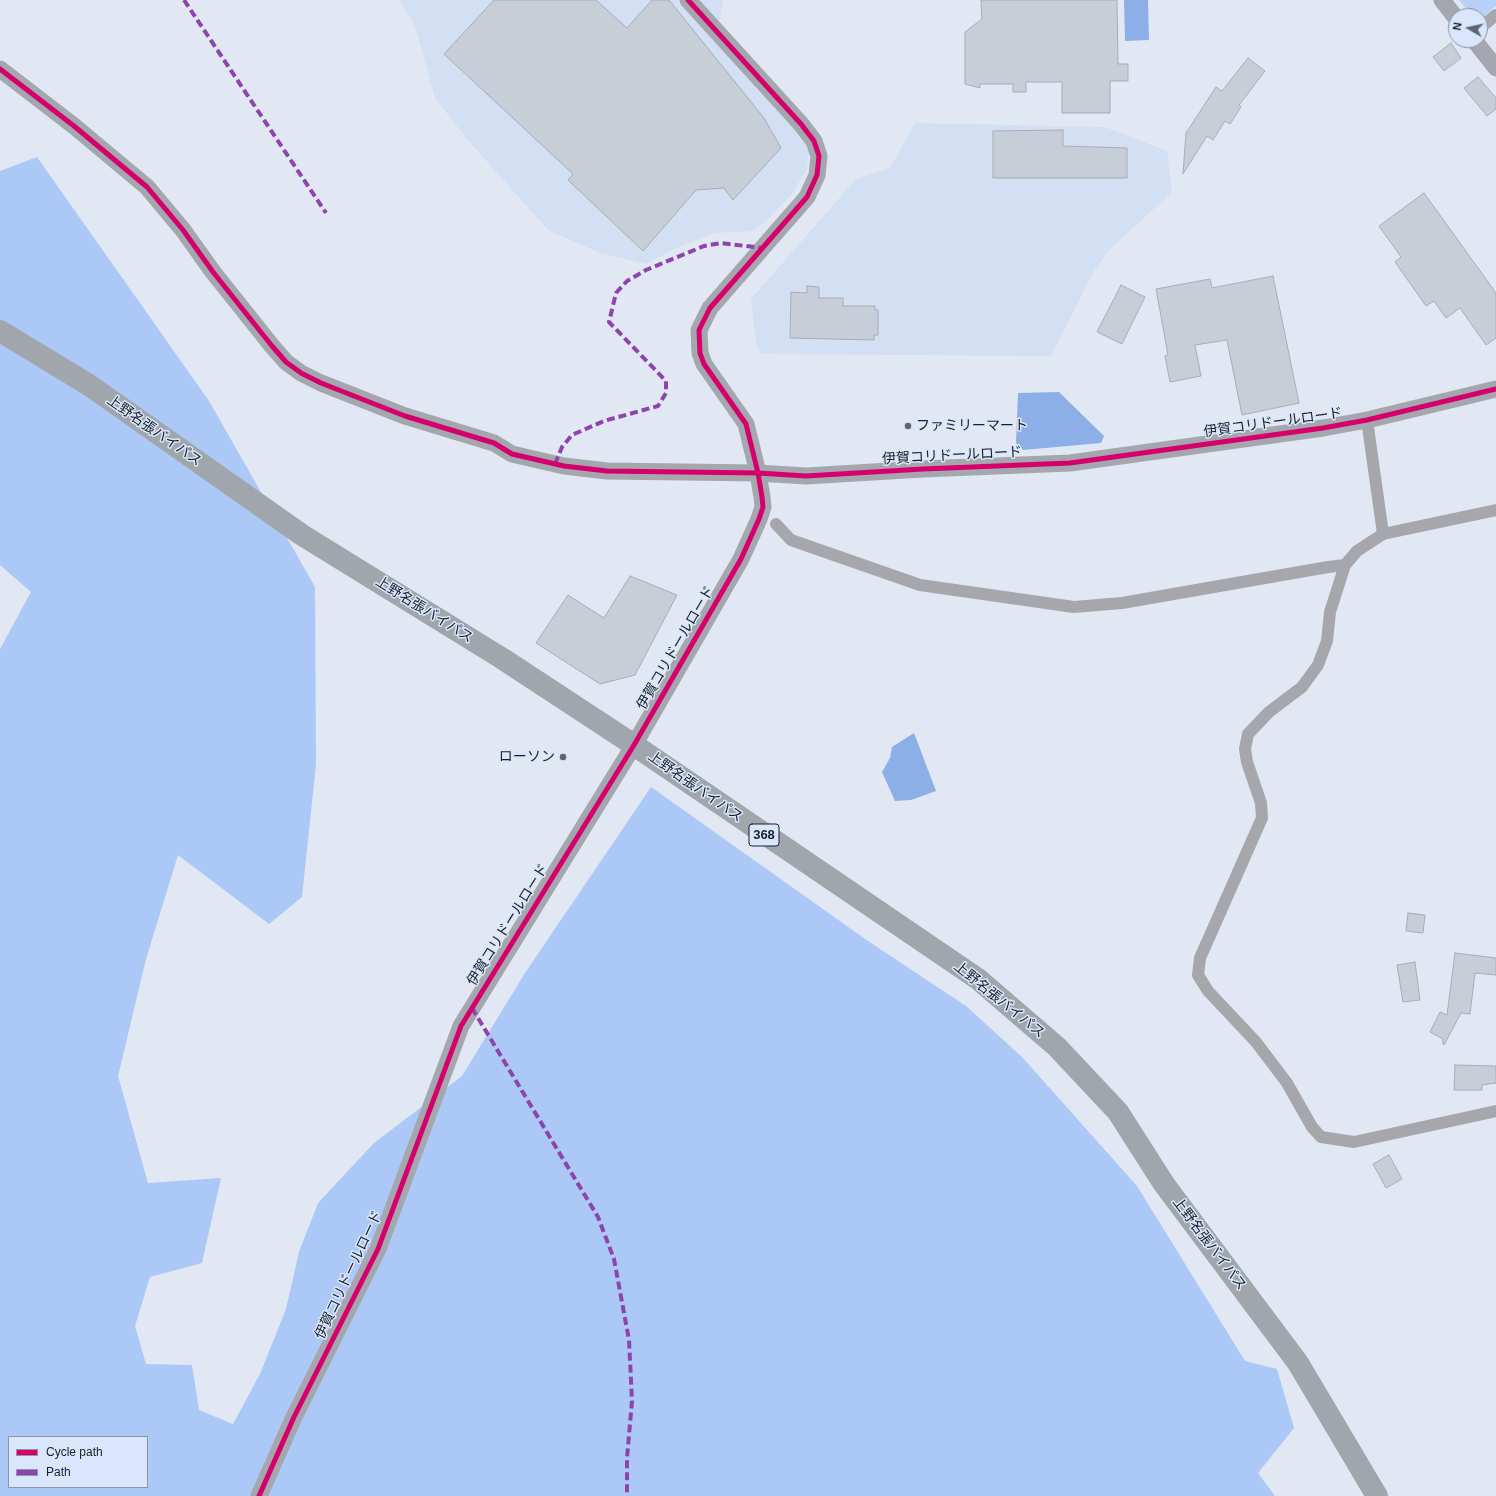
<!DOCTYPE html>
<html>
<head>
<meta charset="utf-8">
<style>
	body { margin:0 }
	#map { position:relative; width:1496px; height:1496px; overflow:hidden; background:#e1e8f3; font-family:Helvetica,sans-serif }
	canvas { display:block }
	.legend { position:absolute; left:8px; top:1436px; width:140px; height:52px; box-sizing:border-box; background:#d9e6fb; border:1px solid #8c96a7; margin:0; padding:5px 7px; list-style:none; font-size:12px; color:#191f28 }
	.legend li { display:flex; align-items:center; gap:8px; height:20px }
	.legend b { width:20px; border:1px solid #8c96a7 }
	.north { position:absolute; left:1448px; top:8px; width:40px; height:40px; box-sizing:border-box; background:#d9e6fb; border:1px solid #8c96a7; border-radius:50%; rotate:279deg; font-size:11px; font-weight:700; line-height:16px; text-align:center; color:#191f28 }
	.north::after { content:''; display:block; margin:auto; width:14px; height:18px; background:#5f656f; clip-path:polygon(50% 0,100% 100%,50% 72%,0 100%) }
</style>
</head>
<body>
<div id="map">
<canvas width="1496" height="1496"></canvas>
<ul class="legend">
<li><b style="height:5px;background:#d6006c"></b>Cycle path</li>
<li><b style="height:5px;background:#8e44ad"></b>Path</li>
</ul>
<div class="north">N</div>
</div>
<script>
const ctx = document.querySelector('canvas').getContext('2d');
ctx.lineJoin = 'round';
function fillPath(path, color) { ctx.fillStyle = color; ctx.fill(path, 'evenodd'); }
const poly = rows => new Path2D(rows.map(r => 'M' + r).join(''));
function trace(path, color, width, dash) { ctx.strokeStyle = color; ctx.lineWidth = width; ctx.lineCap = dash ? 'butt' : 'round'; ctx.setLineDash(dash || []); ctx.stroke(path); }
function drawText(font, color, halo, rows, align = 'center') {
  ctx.font = font + ' Helvetica,"Noto Sans JP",sans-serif'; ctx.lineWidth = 3; ctx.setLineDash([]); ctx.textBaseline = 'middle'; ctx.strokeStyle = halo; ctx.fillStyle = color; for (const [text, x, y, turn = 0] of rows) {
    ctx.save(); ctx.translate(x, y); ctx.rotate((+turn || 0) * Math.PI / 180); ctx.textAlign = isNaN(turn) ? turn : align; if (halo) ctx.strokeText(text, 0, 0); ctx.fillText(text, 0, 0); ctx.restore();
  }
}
fillPath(poly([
	[399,0,723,0,717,37,802,128,809,152,807,169,792,194,766,221,753,231,714,233,672,250,647,264,600,253,548,230,467,139,435,98,415,26],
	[915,123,1105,127,1167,151,1172,192,1109,250,1094,271,1051,356,762,354,756,343,751,299,856,179,890,168]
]), '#d3dff2');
fillPath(poly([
	[1459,0,1496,0,1496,6,1481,19,1480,16,1472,16]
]), '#b7d0f7');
fillPath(poly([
	[37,157,209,401,315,587,316,764,302,897,269,924,178,855,146,959,118,1076,148,1183,221,1178,202,1263,150,1277,135,1326,146,1364,192,1365,199,1410,233,1424,260,1374,286,1309,299,1252,318,1203,374,1143,462,1076,525,973,651,787,868,941,966,1006,1022,1057,1137,1186,1245,1361,1277,1369,1294,1428,1258,1473,1275,1496,0,1496,0,649,31,592,0,565,0,171],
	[9,1437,147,1437,147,1487,9,1487]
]), '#abc8f7');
fillPath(poly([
	[1124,0,1148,0,1149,40,1125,41],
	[1059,392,1104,436,1101,443,1023,450,1016,443,1018,393],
	[914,733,936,791,911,800,895,801,882,772,890,758,892,747]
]), '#8dafe7');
const building = poly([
	[494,0,596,0,627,28,652,0,669,0,764,118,781,148,733,200,724,188,696,190,643,251,568,180,573,174,444,54,494,0],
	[981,0,1117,0,1118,64,1128,64,1128,81,1110,81,1110,113,1062,113,1062,82,1026,82,1026,92,1013,92,1013,84,980,84,980,88,965,84,965,32,982,19,981,0],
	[1451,43,1461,58,1444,71,1433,57,1451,43],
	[1248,58,1265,71,1239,105,1241,107,1230,124,1225,121,1213,140,1207,136,1183,174,1186,133,1216,87,1222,91,1248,58],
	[1478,77,1496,98,1496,109,1487,116,1464,88,1478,77],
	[1063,130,1063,146,1127,148,1127,178,993,178,993,131,1063,130],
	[1424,193,1496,293,1496,338,1486,345,1460,308,1446,318,1434,301,1426,306,1395,262,1401,257,1379,226,1424,193],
	[1273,276,1299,403,1242,415,1227,340,1195,345,1201,376,1170,382,1165,356,1168,355,1156,289,1210,279,1212,288,1273,276],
	[1121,285,1145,297,1122,344,1097,332,1121,285],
	[807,286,819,287,819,298,843,298,843,306,875,306,875,310,878,310,878,335,874,335,874,340,790,338,791,292,807,293,807,286],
	[630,576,677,595,635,675,600,684,536,643,568,595,604,618,630,576],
	[1408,913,1425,915,1423,933,1406,931,1408,913],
	[1455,953,1496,958,1496,975,1475,973,1470,1014,1461,1013,1444,1045,1443,1044,1443,1039,1430,1032,1440,1012,1447,1015,1455,953],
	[1415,962,1420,1000,1403,1002,1397,965,1415,962],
	[1455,1065,1496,1066,1496,1083,1482,1085,1482,1090,1454,1090,1455,1065],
	[1389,1155,1402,1179,1386,1188,1373,1164,1389,1155]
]);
fillPath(building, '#c8ced8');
trace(building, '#a7adb6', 1);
trace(poly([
	[1480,28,1496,15],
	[1367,420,1383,534],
	[1496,510,1383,534,1357,551,1345,565,1330,612,1327,641,1318,665,1302,687,1269,712,1248,734,1245,749,1247,762,1261,803,1262,818,1200,958,1198,975,1208,991,1256,1042,1287,1083,1312,1127,1321,1137,1354,1142,1496,1111],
	[776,524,791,540,920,585,1074,607,1122,603,1328,567,1345,565]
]), '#a5a7ac', 12);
trace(poly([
	[1442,0,1456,18],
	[1474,40,1496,68],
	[0,69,74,126,147,187,183,230,213,272,272,346,286,362,301,373,321,383,405,416,494,443,512,454,564,466,607,471,758,473,806,476,923,469,1070,463,1323,428,1367,420,1496,389],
	[259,1496,294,1417,378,1249,461,1026,634,745,741,559,759,519,763,507,762,497,758,473,746,424,704,364,700,353,699,330,710,308,807,197,817,175,819,156,814,141,801,124,688,0]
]), '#a4a7ad', 17);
trace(poly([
	[0,331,89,385,302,535,503,659,634,745,978,979,1057,1047,1118,1112,1164,1184,1298,1363,1377,1496]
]), '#a1a6ad', 22);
trace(poly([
	[184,0,326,213],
	[555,464,562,447,572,435,604,421,658,406,666,393,666,381,609,322,616,293,627,281,646,270,704,246,721,243,762,248],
	[472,1008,598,1217,614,1259,629,1340,632,1401,627,1458,627,1496]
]), '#8e44ad', 4, [8, 4]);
trace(poly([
	[0,69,74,126,147,187,183,230,213,272,272,346,286,362,301,373,321,383,405,416,494,443,512,454,564,466,607,471,758,473,806,476,923,469,1070,463,1323,428,1367,420,1496,389],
	[259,1496,294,1417,378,1249,461,1026,634,745,741,559,759,519,763,507,762,497,758,473,746,424,704,364,700,353,699,330,710,308,807,197,817,175,819,156,814,141,801,124,688,0]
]), '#d6006c', 5);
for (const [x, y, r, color] of [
	[908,426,4,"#5f656f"],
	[563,757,4,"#5f656f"]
]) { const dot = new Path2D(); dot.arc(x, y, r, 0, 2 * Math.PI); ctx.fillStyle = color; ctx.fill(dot); trace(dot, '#d9e6fb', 1.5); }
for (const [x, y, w] of [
	[764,835,30]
]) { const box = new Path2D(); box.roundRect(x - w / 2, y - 11, w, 22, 3); ctx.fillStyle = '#d9e6fb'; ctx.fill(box); trace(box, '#191f28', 1); }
drawText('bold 13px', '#191f28', null, [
	["368",764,835]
]);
drawText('14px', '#191f28', '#d9e6fb', [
	["伊賀コリドールロード",1273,423,-8],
	["上野名張バイパス",154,431,35],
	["伊賀コリドールロード",952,456,-3],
	["上野名張バイパス",424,610,32],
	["伊賀コリドールロード",676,648,-60],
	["上野名張バイパス",695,787,35],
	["伊賀コリドールロード",508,925,-58],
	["上野名張バイパス",999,1000,39],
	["上野名張バイパス",1209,1244,53],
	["伊賀コリドールロード",349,1275,-65]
]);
drawText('14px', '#191f28', '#d9e6fb', [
	["ファミリーマート",916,426],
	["ローソン",555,757,"right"]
], 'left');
</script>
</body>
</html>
